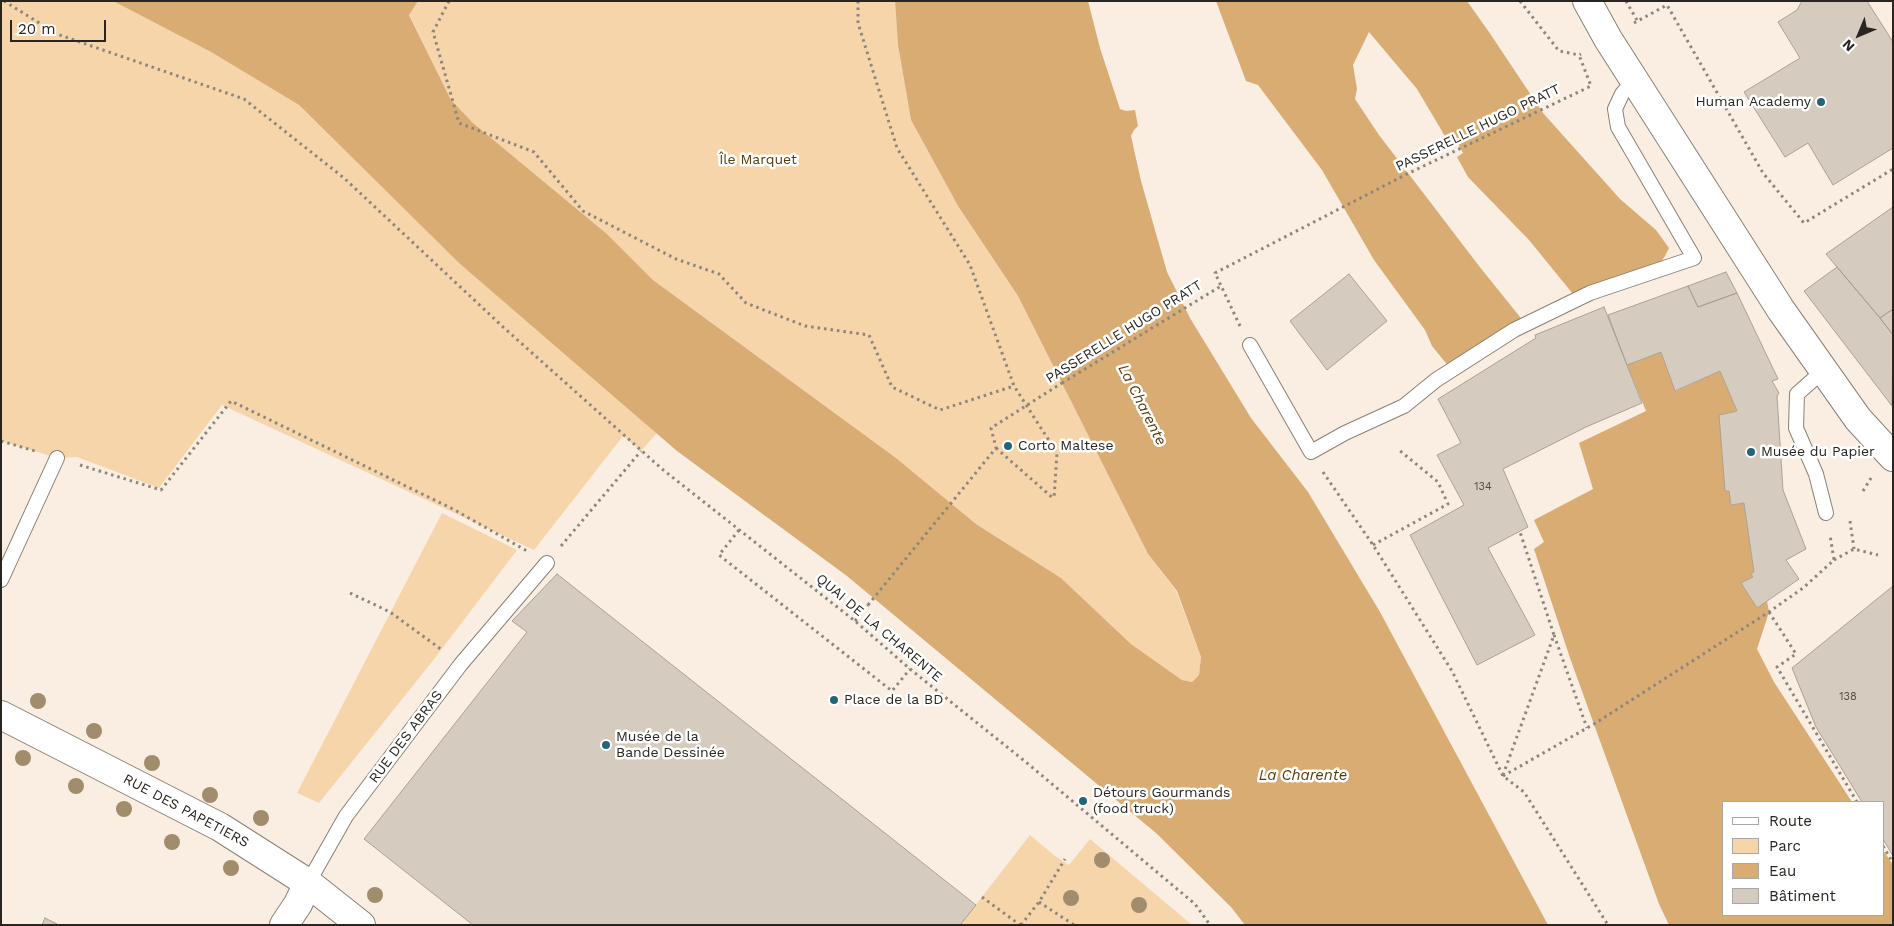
<!DOCTYPE html>
<html>
<head>
<meta charset="utf-8">
<style>
	body { margin:0 }
	#map { position:relative; width:1894px; height:926px; overflow:hidden; background:#f9eee1; font-family:"Work Sans",sans-serif }
	canvas { display:block }
	.frame { position:absolute; inset:0; border:2px solid #292520; pointer-events:none }
	.legend { position:absolute; left:1722px; top:801px; width:162px; height:115px; box-sizing:border-box; background:#fff; border:1px solid #a9a8a6; margin:0; padding:6px 9px; list-style:none; font-size:15px; color:#292520 }
	.legend li { display:flex; align-items:center; gap:10px; height:25px }
	.legend b { width:25px; border:1px solid #a9a8a6 }
	.north { position:absolute; left:1834px; top:10px; width:50px; height:50px; -webkit-text-stroke:4px #fff; paint-order:stroke; rotate:225deg; font-size:14px; font-weight:700; line-height:20px; text-align:center; color:#292520 }
	.north::after { content:''; display:block; margin:auto; width:18px; height:22px; background:#292520; clip-path:polygon(50% 0,100% 100%,50% 72%,0 100%) }
	.scale { position:absolute; left:10px; top:20px; width:96px; height:22px; box-sizing:border-box; border:2px solid #292520; border-top:0; padding-left:6px; font-size:15px; line-height:18px; white-space:nowrap; color:#292520; -webkit-text-stroke:4px #fff; paint-order:stroke }
</style>
</head>
<body>
<div id="map">
<canvas width="1894" height="926"></canvas>
<div class="frame"></div>
<ul class="legend">
<li><b style="height:6px;background:#fff"></b>Route</li>
<li><b style="height:14px;background:#f6d5aa"></b>Parc</li>
<li><b style="height:14px;background:#d8ac72"></b>Eau</li>
<li><b style="height:14px;background:#d5cbbe"></b>Bâtiment</li>
</ul>
<div class="north">N</div>
<div class="scale">20 m</div>
</div>
<script>
const ctx = document.querySelector('canvas').getContext('2d');
ctx.lineJoin = 'round';
function fillPath(path, color) { ctx.fillStyle = color; ctx.fill(path, 'evenodd'); }
const poly = rows => new Path2D(rows.map(r => 'M' + r).join(''));
function trace(path, color, width, dash) { ctx.strokeStyle = color; ctx.lineWidth = width; ctx.lineCap = dash ? 'butt' : 'round'; ctx.setLineDash(dash || []); ctx.stroke(path); }
function drawText(font, color, halo, rows, align = 'center') {
  ctx.font = font + ' "Work Sans",sans-serif'; ctx.lineWidth = 5; ctx.setLineDash([]); ctx.textBaseline = 'middle'; ctx.strokeStyle = halo; ctx.fillStyle = color; for (const [text, x, y, turn = 0] of rows) {
    ctx.save(); ctx.translate(x, y); ctx.rotate((+turn || 0) * Math.PI / 180); ctx.textAlign = isNaN(turn) ? turn : align; if (halo) ctx.strokeText(text, 0, 0); ctx.fillText(text, 0, 0); ctx.restore();
  }
}
fillPath(poly([
	[1,1,113,1,211,52,299,105,460,264,657,433,641,451,623,436,534,550,222,405,159,488,77,457,57,458,1,441],
	[418,1,895,1,898,45,911,120,958,206,1018,296,1148,554,1176,591,1201,657,1199,675,1192,682,1182,680,1131,644,1061,578,976,524,896,458,653,280,607,234,473,123,451,100,409,14],
	[442,513,517,550,435,658,319,803,297,793],
	[1030,835,1055,856,1069,865,1090,839,1192,925,960,925]
]), '#f6d5aa');
fillPath(poly([
	[113,1,418,1,409,15,451,100,473,123,607,234,653,280,896,458,976,524,1061,578,1131,644,1182,680,1192,682,1199,675,1201,657,1177,591,1148,554,1018,296,958,206,911,120,898,45,895,1,1088,1,1100,48,1120,109,1126,111,1135,110,1138,126,1134,130,1131,136,1141,181,1167,272,1190,318,1251,418,1308,492,1380,612,1548,925,1245,925,1231,907,1156,833,847,576,677,451,460,264,299,105,211,52],
	[1216,1,1467,1,1489,32,1543,113,1620,199,1656,230,1669,248,1665,256,1661,262,1577,299,1529,240,1468,177,1457,157,1463,153,1456,140,1449,143,1417,89,1369,32,1353,65,1357,89,1355,99,1379,135,1479,266,1524,322,1450,368,1432,346,1425,330,1374,260,1322,170,1258,85,1246,81],
	[1661,352,1676,391,1720,371,1737,411,1729,491,1731,505,1744,503,1754,572,1751,574,1753,577,1741,583,1757,608,1767,601,1769,612,1757,649,1774,682,1852,802,1723,802,1723,915,1883,915,1883,850,1893,865,1893,925,1669,925,1659,904,1570,658,1534,549,1544,542,1534,520,1593,489,1579,443,1646,411,1627,365]
]), '#d8ac72');
const building = poly([
	[1802,1,1867,1,1893,42,1893,148,1833,185,1808,143,1785,157,1744,92,1800,58,1778,22,1797,10,1802,1],
	[1893,207,1893,309,1880,318,1826,254,1893,207],
	[1837,267,1880,318,1893,335,1892,406,1804,291,1837,267],
	[1726,272,1737,293,1698,307,1688,286,1726,272],
	[1349,274,1387,321,1327,370,1290,321,1349,274],
	[1688,286,1698,307,1737,293,1778,379,1772,381,1779,393,1777,396,1783,490,1806,549,1786,560,1799,579,1757,608,1741,583,1753,577,1751,574,1754,572,1744,503,1731,505,1729,491,1725,491,1719,415,1737,411,1720,371,1675,391,1661,352,1627,365,1608,315,1688,286],
	[1604,307,1642,403,1586,427,1503,469,1528,527,1488,548,1535,635,1477,665,1410,535,1464,505,1437,455,1461,443,1438,399,1536,338,1535,335,1604,307],
	[1893,309,1893,335,1880,318,1893,309],
	[557,574,976,905,960,925,473,925,364,839,527,632,512,621,557,574],
	[1893,586,1893,856,1883,839,1883,802,1862,802,1816,727,1792,668,1893,586],
	[45,918,57,924,56,925,42,925,45,918]
]);
fillPath(building, '#d5cbbe');
trace(building, '#aaa194', 1);
const lane = poly([
	[1250,345,1311,452,1345,433,1404,406,1436,380,1514,330,1590,293,1694,258,1618,127,1615,109,1622,94,1634,80],
	[1824,370,1797,394,1796,428,1816,474,1826,513],
	[1,580,57,458],
	[308,883,346,816,461,664,547,563]
]);
const street = poly([
	[1,715,220,827,308,883,361,925],
	[284,925,298,904,308,883]
]);
const secondary = poly([
	[1587,1,1608,39,1781,310,1858,419,1893,457]
]);
trace(lane, '#8a8074', 16);
trace(street, '#8a8074', 30);
trace(secondary, '#8a8074', 30);
trace(poly([
	[4,1,57,34,244,99,344,178,502,326,662,469,855,621,910,669,1027,763,1195,904,1210,925],
	[449,1,433,32,459,123,534,152,583,211,676,259,719,274,746,303,805,326,869,335,892,387,940,410,1014,386],
	[858,1,858,23,897,148,970,265,1014,386,1057,453,1054,499],
	[1520,1,1559,51,1579,55,1581,54],
	[1626,1,1638,22],
	[1634,23,1667,5,1763,173,1804,223,1893,169],
	[1240,326,1215,273,1409,173,1591,86,1579,55],
	[1062,383,1221,286],
	[1,441,35,451],
	[996,448,1054,499],
	[80,465,161,490,231,401,453,509,527,551],
	[1323,472,1373,545,1452,671,1503,776,1524,792,1608,925],
	[1863,491,1871,478],
	[1850,521,1854,549],
	[739,530,719,555,892,691,910,669],
	[1373,545,1448,504,1438,482,1399,450],
	[561,546,641,451],
	[1834,560,1854,549,1878,555],
	[350,593,390,612,442,650],
	[1769,612,1796,654,1777,667,1857,802],
	[855,621,868,605],
	[1554,635,1587,728],
	[1503,775,1554,635,1520,532],
	[1503,776,1594,724,1769,612,1803,588,1834,560,1830,535],
	[1883,846,1893,863],
	[982,897,1020,925],
	[1039,902,1074,925],
	[1021,925,1039,902,1065,859]
]), '#8d867d', 3, [2.5, 4]);
trace(lane, '#fff', 14);
trace(street, '#fff', 28);
trace(secondary, '#fff', 28);
trace(poly([
	[868,605,996,448,991,428,1062,383]
]), '#8d867d', 3, [2.5, 4]);
ctx.fillStyle = '#a18c6c';
for (const [x, y] of [
	[38,701],
	[94,731],
	[23,758],
	[152,763],
	[76,786],
	[210,795],
	[124,809],
	[261,818],
	[172,842],
	[1102,860],
	[231,868],
	[375,895],
	[1071,898],
	[1139,905]
]) { ctx.beginPath(); ctx.arc(x, y, 8, 0, 2 * Math.PI); ctx.fill(); }
for (const [x, y, r, color] of [
	[1821,102,5,"#246479"],
	[1008,446,5,"#246479"],
	[1751,452,5,"#246479"],
	[834,700,5,"#246479"],
	[606,745,5,"#246479"],
	[1083,801,5,"#246479"]
]) { const dot = new Path2D(); dot.arc(x, y, r, 0, 2 * Math.PI); ctx.fillStyle = color; ctx.fill(dot); trace(dot, '#fff', 2); }
drawText('11px', '#544e48', null, [
	["134",1483,487],
	["138",1848,697]
]);
drawText('14px', '#292520', '#fff', [
	["Human Academy",1811,102,"right"],
	["Corto Maltese",1018,446],
	["Musée du Papier",1761,452],
	["Place de la BD",844,700],
	["Musée de la",616,737],
	["Bande Dessinée",616,753],
	["Détours Gourmands",1093,793],
	["(food truck)",1093,809]
], 'left');
drawText('14px', '#292520', '#fff', [
	["PASSERELLE HUGO PRATT",1478,128,-26],
	["PASSERELLE HUGO PRATT",1124,332,-32],
	["QUAI DE LA CHARENTE",879,628,40],
	["RUE DES ABRAS",406,737,-53],
	["RUE DES PAPETIERS",186,811,28]
]);
drawText('14px', '#593c0d', '#fff', [
	["Île Marquet",758,160]
]);
drawText('italic 15px', '#573a0a', '#fff', [
	["La Charente",1142,405,63],
	["La Charente",1303,776]
]);
</script>
</body>
</html>
